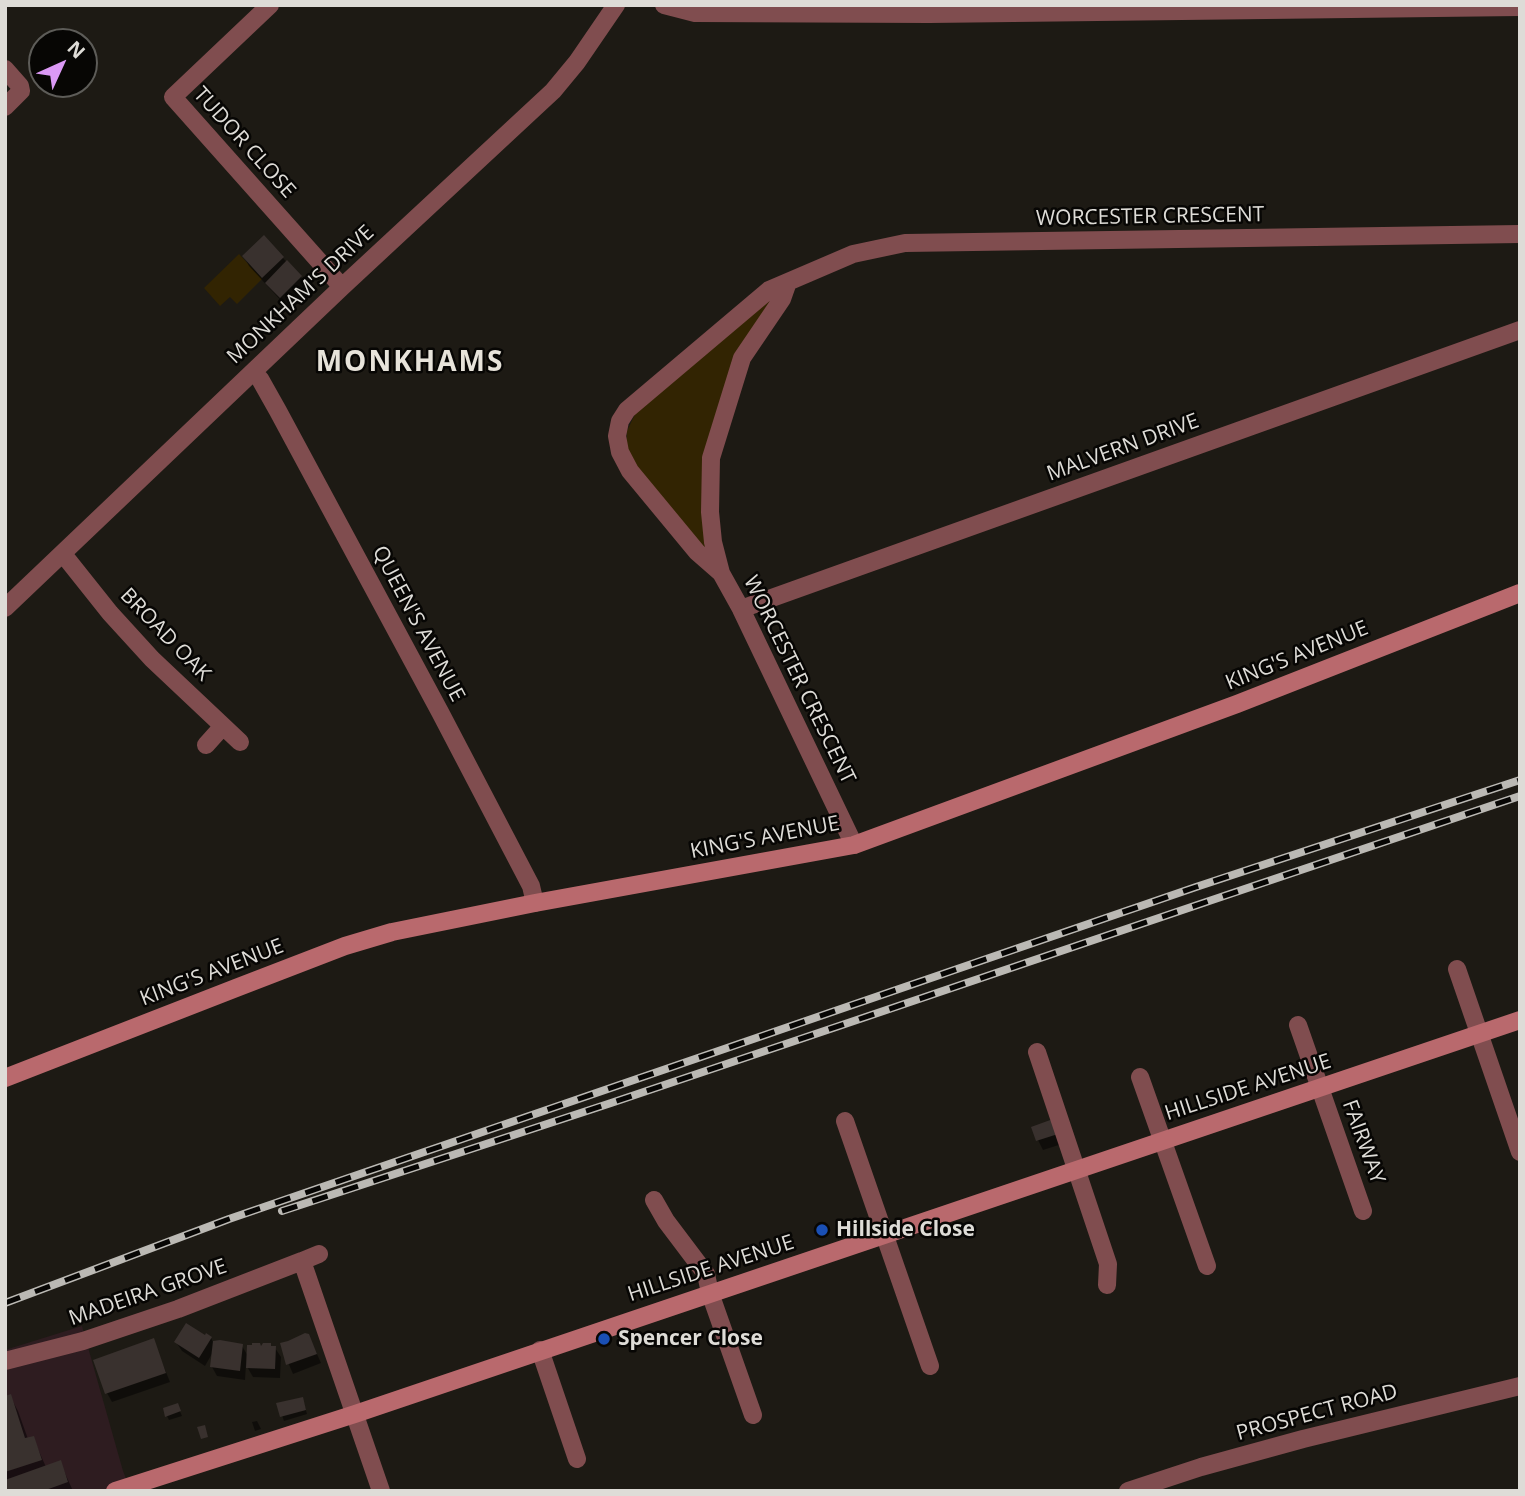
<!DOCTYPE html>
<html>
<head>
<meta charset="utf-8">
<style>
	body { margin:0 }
	#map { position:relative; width:1525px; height:1496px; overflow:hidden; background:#1d1a14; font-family:"Open Sans",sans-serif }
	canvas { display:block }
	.frame { position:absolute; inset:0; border:7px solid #dedcd7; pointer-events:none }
	.north { position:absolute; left:28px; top:28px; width:70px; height:70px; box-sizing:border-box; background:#070604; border:2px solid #5d5c58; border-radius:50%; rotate:45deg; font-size:19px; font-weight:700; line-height:28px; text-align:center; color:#dedcd7 }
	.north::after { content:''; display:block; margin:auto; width:24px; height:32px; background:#db99f5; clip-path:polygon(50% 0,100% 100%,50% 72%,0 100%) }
</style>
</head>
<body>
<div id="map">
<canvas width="1525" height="1496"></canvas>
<div class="frame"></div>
<div class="north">N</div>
</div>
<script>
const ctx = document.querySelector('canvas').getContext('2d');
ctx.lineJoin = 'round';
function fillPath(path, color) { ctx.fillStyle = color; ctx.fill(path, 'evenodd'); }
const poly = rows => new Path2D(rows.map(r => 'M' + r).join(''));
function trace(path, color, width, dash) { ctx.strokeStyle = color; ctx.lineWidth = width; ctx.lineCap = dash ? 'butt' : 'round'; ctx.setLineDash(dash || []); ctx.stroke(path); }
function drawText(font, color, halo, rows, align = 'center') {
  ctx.font = font + ' "Open Sans",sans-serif'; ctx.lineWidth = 5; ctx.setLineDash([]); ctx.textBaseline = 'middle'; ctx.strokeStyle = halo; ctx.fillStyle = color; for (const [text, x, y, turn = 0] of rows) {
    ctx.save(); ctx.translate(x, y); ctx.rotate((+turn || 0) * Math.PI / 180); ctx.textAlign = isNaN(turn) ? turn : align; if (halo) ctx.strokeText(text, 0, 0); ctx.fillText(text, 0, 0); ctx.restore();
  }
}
fillPath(poly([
	[82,1326,123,1471,131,1491,5,1491,5,1350]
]), '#2e1c20');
fillPath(poly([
	[239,254,262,279,237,304,230,297,220,306,204,288],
	[772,294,775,299,730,373,711,429,703,472,707,555,637,467,626,447,627,431,637,410]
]), '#322402');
fillPath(poly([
	[264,238,301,277,306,286,286,306,249,266,244,256],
	[1052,1121,1062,1144,1043,1150,1038,1140],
	[309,1336,321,1363,293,1374,281,1346],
	[211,1338,213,1342,242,1346,248,1356,265,1348,275,1348,281,1357,280,1378,253,1377,246,1365,245,1380,217,1376,212,1367,213,1352,205,1366,182,1351,176,1342],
	[153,1340,170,1382,112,1402,107,1393],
	[10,1396,18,1411,28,1439,33,1438,46,1467,60,1462,73,1491,5,1491,5,1398],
	[304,1403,307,1414,284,1421,278,1404],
	[179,1409,182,1416,169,1420,167,1416],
	[257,1421,261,1429,255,1431,252,1422]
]), '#0007');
fillPath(poly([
	[264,235,284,257,262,278,242,256],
	[287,260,302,276,280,298,265,283],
	[1053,1119,1058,1134,1036,1141,1031,1127],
	[186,1323,205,1335,206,1333,212,1337,199,1358,174,1342],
	[305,1333,309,1334,317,1354,286,1365,280,1343,288,1341],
	[154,1338,166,1373,105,1394,93,1360],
	[220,1340,243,1344,240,1371,210,1367,213,1341],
	[252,1343,260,1343,261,1346,263,1343,271,1343,271,1346,276,1346,275,1369,246,1368,247,1345,252,1345],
	[11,1394,25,1438,34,1436,42,1460,5,1472,5,1396],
	[303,1397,306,1410,280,1417,276,1403],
	[178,1403,181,1411,165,1417,163,1408],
	[205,1425,208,1437,201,1439,197,1427],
	[61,1460,68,1482,43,1491,5,1491,5,1480]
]), '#39312e');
trace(poly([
	[270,5,173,97,342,287],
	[664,5,695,13,929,14,1520,7],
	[5,69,20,86,21,91,5,107],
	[253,372,260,379,278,411,440,712,531,886,535,903],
	[63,554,110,613,152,659,240,742],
	[721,573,713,542,710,512,711,458,742,358,782,299,788,282],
	[5,608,342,287,553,91,577,62,616,5],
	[741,609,1520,330],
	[206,745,223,726],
	[854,845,741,609,721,573,697,552,630,471,620,452,617,436,620,421,627,410,769,290,853,254,905,243,1520,234],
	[1457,969,1520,1152],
	[1298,1025,1363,1211],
	[1037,1052,1108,1264,1107,1285],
	[1140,1077,1207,1266],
	[845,1121,930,1366],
	[654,1200,666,1221,706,1274,710,1293,753,1415],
	[302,1261,319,1254],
	[540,1350,577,1459],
	[5,1361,83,1341,178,1309,302,1261,381,1491],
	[1128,1491,1201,1467,1303,1439,1520,1386]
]), '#804d4f', 18);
trace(poly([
	[5,1078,236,988,345,946,392,932,535,903,854,845,1237,704,1520,593],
	[115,1491,355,1414,1520,1020]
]), '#b9696d', 18);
const rail = poly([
	[282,1211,611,1103,1520,796],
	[5,1303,229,1219,1196,887,1520,780]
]);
trace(rail, '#bbb9b4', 8);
trace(rail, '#070604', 5, [16]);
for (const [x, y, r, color] of [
	[822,1230,7,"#1a4fb4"],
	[604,1339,7,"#1a4fb4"]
]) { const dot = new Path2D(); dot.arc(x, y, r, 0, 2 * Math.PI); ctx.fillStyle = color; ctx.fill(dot); trace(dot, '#070604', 2.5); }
drawText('21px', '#dedcd7', '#070604', [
	["TUDOR CLOSE",244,143,48],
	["WORCESTER CRESCENT",1150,217,-1],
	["MONKHAM'S DRIVE",301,295,-43],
	["MALVERN DRIVE",1123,448,-20],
	["QUEEN'S AVENUE",418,624,62],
	["BROAD OAK",165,635,46],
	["KING'S AVENUE",1297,656,-22],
	["WORCESTER CRESCENT",799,680,64],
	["KING'S AVENUE",765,838,-11],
	["KING'S AVENUE",212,973,-21],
	["HILLSIDE AVENUE",1248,1088,-18],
	["FAIRWAY",1363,1142,70],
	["HILLSIDE AVENUE",711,1269,-18],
	["MADEIRA GROVE",148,1293,-19],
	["PROSPECT ROAD",1317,1413,-15]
]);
drawText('bold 21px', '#dedcd7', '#070604', [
	["Hillside Close",836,1230],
	["Spencer Close",618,1339]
], 'left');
ctx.letterSpacing = '2px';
drawText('bold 28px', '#e7e3da', '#070604', [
	["MONKHAMS",410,363]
]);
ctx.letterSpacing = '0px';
</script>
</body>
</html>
